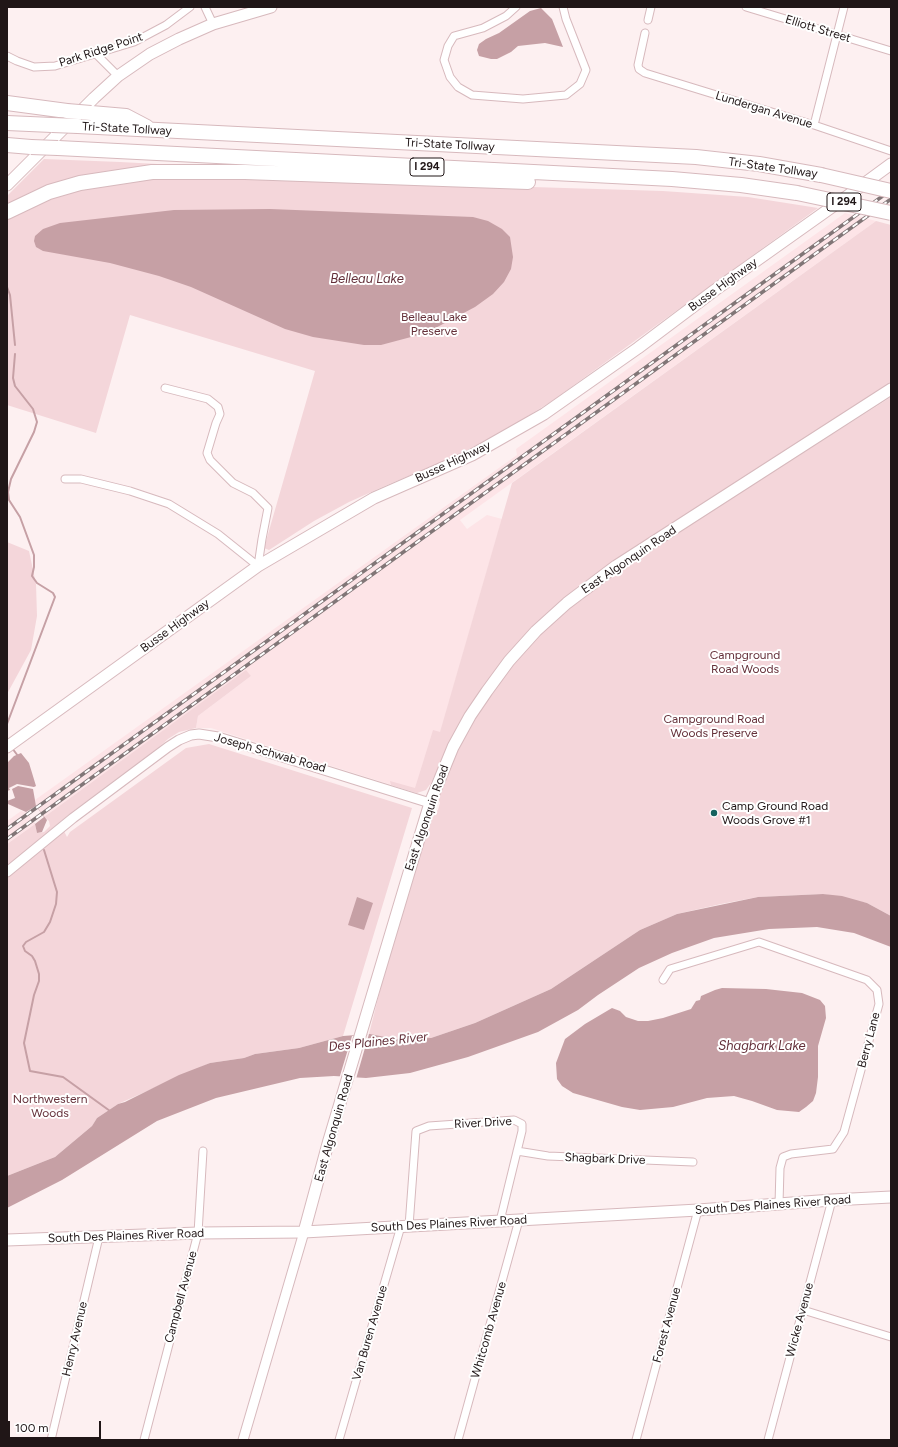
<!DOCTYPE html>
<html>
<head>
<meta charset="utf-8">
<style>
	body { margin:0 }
	#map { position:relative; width:898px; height:1447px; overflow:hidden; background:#fdf0f1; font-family:Figtree,sans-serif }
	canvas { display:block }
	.frame { position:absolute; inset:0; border:8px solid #201617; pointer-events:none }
	.scale { position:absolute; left:8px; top:1421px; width:93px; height:18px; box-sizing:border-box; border:2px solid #201617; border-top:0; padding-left:5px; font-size:12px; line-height:14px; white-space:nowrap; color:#201617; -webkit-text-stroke:3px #fff; paint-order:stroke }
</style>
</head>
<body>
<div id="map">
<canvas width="898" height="1447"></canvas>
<div class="frame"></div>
<div class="scale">100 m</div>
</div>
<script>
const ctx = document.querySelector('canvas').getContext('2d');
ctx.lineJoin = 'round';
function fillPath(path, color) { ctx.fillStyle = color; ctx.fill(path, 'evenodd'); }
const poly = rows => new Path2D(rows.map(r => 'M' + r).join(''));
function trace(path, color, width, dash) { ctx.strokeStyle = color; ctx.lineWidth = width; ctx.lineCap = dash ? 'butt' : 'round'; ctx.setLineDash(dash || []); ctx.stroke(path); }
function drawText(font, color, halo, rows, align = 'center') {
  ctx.font = font + ' Figtree,sans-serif'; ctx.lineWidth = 4; ctx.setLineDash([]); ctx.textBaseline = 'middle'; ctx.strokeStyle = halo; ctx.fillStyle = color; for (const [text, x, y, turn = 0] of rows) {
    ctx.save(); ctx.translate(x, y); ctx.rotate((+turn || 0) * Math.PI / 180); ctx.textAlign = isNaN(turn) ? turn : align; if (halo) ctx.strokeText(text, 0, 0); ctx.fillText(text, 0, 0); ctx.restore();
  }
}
fillPath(poly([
	[845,213,876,221,460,520,467,529,487,515,502,519,432,762,417,793,211,728,196,728,198,716,251,676,246,671,44,817,36,806,35,800,517,455,516,449],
	[21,811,26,812,35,824,7,844,7,821]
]), '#fde4e7');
fillPath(poly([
	[44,159,120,162,196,166,162,168,7,206,7,196],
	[152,178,270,179,663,191,748,197,818,208,552,401,499,434,449,459,387,485,349,502,314,521,269,550,264,548,315,371,130,315,96,433,7,405,7,217,33,204,57,196,85,189],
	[876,221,891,225,891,385,609,565,581,584,547,613,511,650,497,668,451,741,431,783,426,790,417,793,391,785,390,781,415,788,433,730,440,732,512,483],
	[891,397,891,916,867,903,823,894,758,897,721,904,677,914,640,930,551,989,475,1023,431,1038,395,1039,369,1034,390,951,431,815,438,810,440,803,438,798,440,790,453,758,467,730,491,693,517,659,542,632,571,606,601,583,645,553],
	[7,542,29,551,36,584,37,616,31,650,7,694],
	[246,670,251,676,198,716,196,728,179,732,168,739,158,748,72,812,7,866,7,844,35,824,37,833,44,832,50,826,49,821,44,817],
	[209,744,412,808,343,1036,299,1048,255,1054,244,1058,210,1063,118,1104,97,1118,92,1126,55,1157,7,1176,7,878,64,831,67,837,70,832,186,748]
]), '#f4d6da');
fillPath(poly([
	[541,8,552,19,563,47,545,43,518,46,511,52,497,59,491,59,479,56,477,50,479,44,486,39,499,33,530,11],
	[270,209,473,217,488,221,502,229,510,237,513,257,511,269,504,282,493,294,475,307,426,333,381,345,364,345,313,337,285,329,191,287,159,276,110,263,43,251,36,247,34,241,35,236,43,229,60,223,174,210],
	[21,753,29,763,36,786,34,787,17,784,9,788,10,790,7,791,7,763,14,756],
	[18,786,33,789,36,806,47,820,42,832,37,833,35,824,26,812,8,804,7,801,15,798,12,789],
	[823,894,842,896,867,903,891,916,891,947,854,933,817,927,769,929,714,938,672,953,639,968,598,995,578,1010,538,1032,468,1057,410,1073,366,1078,334,1076,300,1078,216,1098,157,1121,62,1180,7,1208,7,1176,55,1157,92,1126,97,1118,118,1104,125,1102,179,1075,210,1063,244,1058,255,1054,299,1048,343,1036,370,1034,395,1039,431,1038,475,1023,551,989,640,930,677,914,758,897],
	[357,897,373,903,364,930,348,925],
	[722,988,766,989,802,993,820,1000,825,1006,826,1018,818,1046,818,1077,816,1093,813,1101,806,1107,799,1112,777,1110,752,1101,734,1096,707,1098,673,1107,640,1110,622,1107,573,1093,562,1086,557,1079,556,1063,565,1039,585,1024,612,1008,620,1011,626,1017,638,1021,648,1021,663,1018,691,1009,696,1001,700,1000,701,996,715,990]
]), '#c6a0a5');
fillPath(poly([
	[36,806,44,817,35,824,26,812],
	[369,1034,356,1079,339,1079,352,1036]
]), '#fdf0f1');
trace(poly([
	[7,287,10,295,15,345],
	[7,724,55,597,53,593,37,583,32,576,34,567,34,555,20,517,9,500,8,492,11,479,34,432,37,422,33,409,15,386,13,378,15,354],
	[12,748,18,756],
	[44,850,57,892,56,904,50,922,44,932,26,942,23,946,25,951,32,956,35,961,39,974,39,981,34,995,24,1043,30,1071,63,1077,110,1111]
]), '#c6a0a5', 2);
const minor = poly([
	[205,7,213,24],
	[516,7,506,16,483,28,454,36,448,46,444,60,450,77,458,87,472,95,523,99,566,95,580,84,586,70,566,19,563,7],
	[746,7,891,51],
	[648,20,651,7],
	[645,33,638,65,639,69,645,73,814,125,891,151],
	[96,54,118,76],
	[7,56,17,61,34,67,55,66,134,42,166,25,190,7],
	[814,125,844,7],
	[165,388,208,399,218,407,220,414,216,423,207,453,210,460,233,483,253,493,268,508,262,539,258,566],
	[65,479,81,479,130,491,169,504,218,534,258,566],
	[663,980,670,969,759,942,867,980,877,990,879,1004,844,1132,833,1149,791,1154,783,1157,780,1168,779,1204],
	[517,1151,548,1156,693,1162],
	[409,1226,416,1131,429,1126,514,1120,522,1124,522,1131,500,1221],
	[803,1310,891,1337],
	[51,1440,99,1237],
	[144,1440,198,1233,203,1151],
	[339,1440,401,1226],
	[458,1440,519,1220],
	[636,1440,698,1210],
	[768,1440,832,1200]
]);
const tertiary = poly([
	[7,872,73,818,168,747,179,740,191,735,199,734,218,737,430,803],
	[243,1440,304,1232]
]);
const secondary = poly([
	[7,185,94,98,118,76,150,54,179,39,213,24,271,7],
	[7,747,258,566,374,498,472,455,544,414,638,348,715,290,846,197,891,164],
	[304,1232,329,1140,419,839,430,803,453,747,470,716,487,691,509,661,536,631,567,603,616,566,891,389],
	[7,1240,198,1233,304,1232,698,1210,832,1200,891,1197]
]);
const motorway = poly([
	[7,103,67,111],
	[91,113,126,116,147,127],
	[7,123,52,125],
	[78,126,696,157,759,164,821,175],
	[7,145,31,147],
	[58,148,672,179,741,185,797,193],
	[7,212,49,192,80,183,152,172,245,172,528,182]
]);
trace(minor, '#d7b9bd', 9);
trace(tertiary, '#d7b9bd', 11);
trace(secondary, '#d7b9bd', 13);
trace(motorway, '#d7b9bd', 16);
trace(minor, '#fff', 7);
trace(tertiary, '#fff', 9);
trace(secondary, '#fff', 11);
trace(motorway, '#fff', 14);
const rail = poly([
	[7,829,891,190],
	[7,839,891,199]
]);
trace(rail, '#817677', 3.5);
trace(rail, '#fff', 2, [6]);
const motorwayBridge = poly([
	[67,111,91,113],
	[52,125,78,126],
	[31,147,58,148],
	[821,175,891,191],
	[797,193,891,213]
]);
trace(motorwayBridge, '#d7b9bd', 16, []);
trace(motorwayBridge, '#fff', 14);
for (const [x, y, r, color] of [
	[714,813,4,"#14625e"]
]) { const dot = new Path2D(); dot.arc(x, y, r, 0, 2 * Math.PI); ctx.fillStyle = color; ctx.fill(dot); trace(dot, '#fff', 1.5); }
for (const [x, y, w] of [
	[427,167,34],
	[844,202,34]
]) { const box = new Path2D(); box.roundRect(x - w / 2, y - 9, w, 18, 3); ctx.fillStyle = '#fff'; ctx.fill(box); trace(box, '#201617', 1); }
drawText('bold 11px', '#201617', null, [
	["I 294",427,167],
	["I 294",844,202]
]);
drawText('12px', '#201617', '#fff', [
	["Elliott Street",818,29,17],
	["Park Ridge Point",101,50,-18],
	["Lundergan Avenue",764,110,17],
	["Tri-State Tollway",127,129,3],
	["Tri-State Tollway",450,145,3],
	["Tri-State Tollway",773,168,8],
	["Busse Highway",723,285,-36],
	["Busse Highway",453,462,-25],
	["East Algonquin Road",629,560,-34],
	["Busse Highway",175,626,-36],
	["Joseph Schwab Road",270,753,16],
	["East Algonquin Road",427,818,-71],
	["Berry Lane",869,1040,-75],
	["River Drive",483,1123,-3],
	["East Algonquin Road",334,1128,-74],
	["Shagbark Drive",605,1159,2],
	["South Des Plaines River Road",773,1205,-4],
	["South Des Plaines River Road",449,1224,-3],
	["South Des Plaines River Road",126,1236,-2],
	["Campbell Avenue",181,1297,-75],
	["Wicke Avenue",800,1320,-75],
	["Forest Avenue",667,1325,-75],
	["Whitcomb Avenue",489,1330,-74],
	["Van Buren Avenue",370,1333,-74],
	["Henry Avenue",75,1339,-77]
]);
drawText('12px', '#65313a', '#fff', [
	["Belleau Lake",434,317],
	["Preserve",434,331],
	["Campground",745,655],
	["Road Woods",745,669],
	["Campground Road",714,719],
	["Woods Preserve",714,733],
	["Northwestern",50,1099],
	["Woods",50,1113]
]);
drawText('12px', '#201617', '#fff', [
	["Camp Ground Road",722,806],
	["Woods Grove #1",722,820]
], 'left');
drawText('italic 13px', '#632f39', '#fff', [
	["Belleau Lake",367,279],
	["Des Plaines River",378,1042,-6],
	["Shagbark Lake",762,1046]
]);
</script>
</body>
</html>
